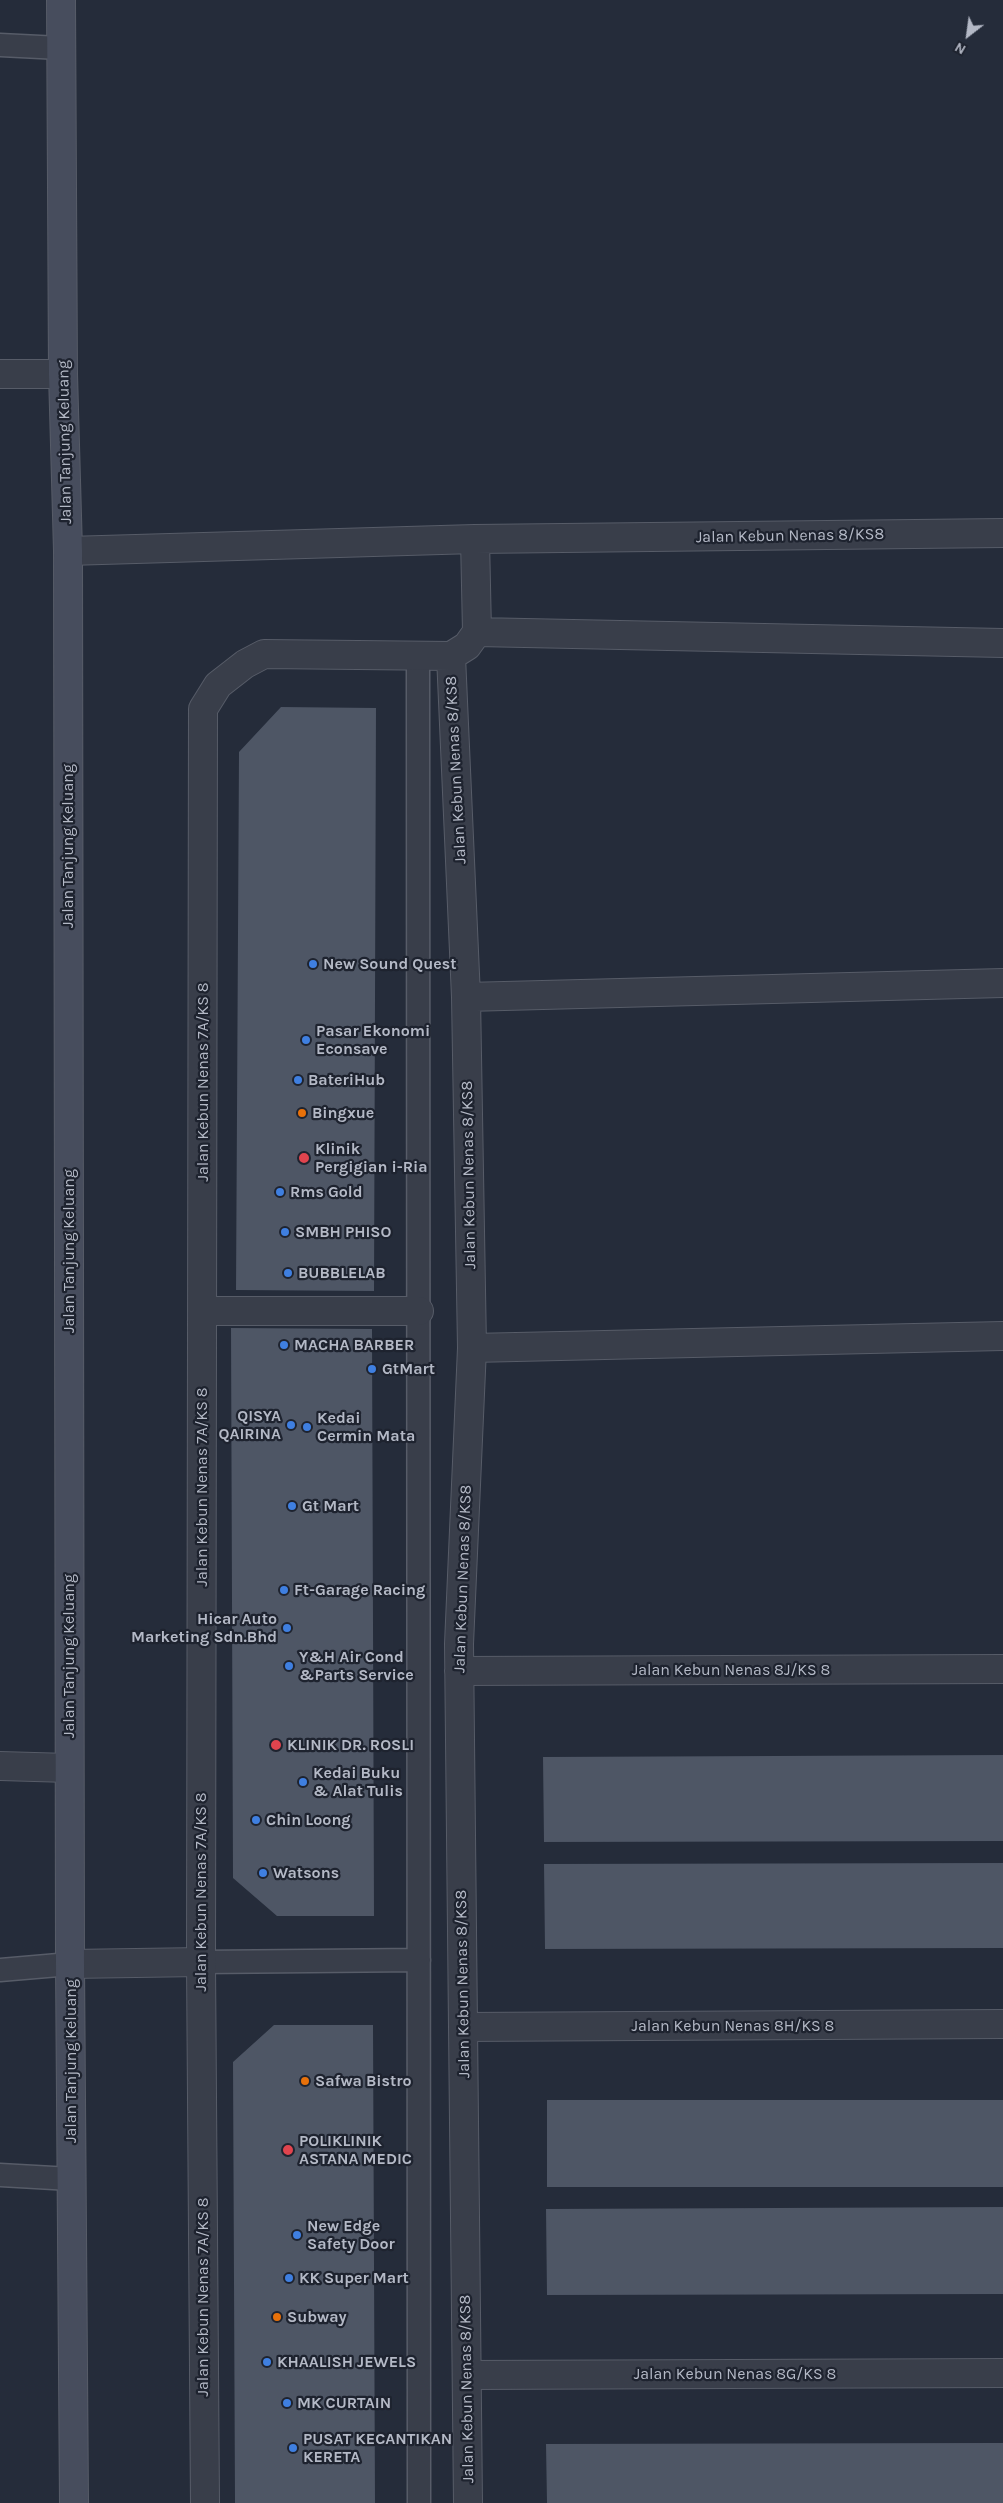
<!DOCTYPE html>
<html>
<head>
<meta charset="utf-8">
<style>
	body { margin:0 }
	#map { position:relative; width:1003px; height:2503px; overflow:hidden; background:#252c3a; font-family:Karla,sans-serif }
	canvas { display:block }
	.north { position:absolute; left:943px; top:10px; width:50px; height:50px; -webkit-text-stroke:4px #1e232f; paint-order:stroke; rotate:210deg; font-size:14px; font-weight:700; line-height:20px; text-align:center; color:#b4b9c6 }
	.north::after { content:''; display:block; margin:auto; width:18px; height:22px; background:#b4b9c6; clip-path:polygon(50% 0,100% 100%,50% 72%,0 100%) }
</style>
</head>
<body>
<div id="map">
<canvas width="1003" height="2503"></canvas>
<div class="north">N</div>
</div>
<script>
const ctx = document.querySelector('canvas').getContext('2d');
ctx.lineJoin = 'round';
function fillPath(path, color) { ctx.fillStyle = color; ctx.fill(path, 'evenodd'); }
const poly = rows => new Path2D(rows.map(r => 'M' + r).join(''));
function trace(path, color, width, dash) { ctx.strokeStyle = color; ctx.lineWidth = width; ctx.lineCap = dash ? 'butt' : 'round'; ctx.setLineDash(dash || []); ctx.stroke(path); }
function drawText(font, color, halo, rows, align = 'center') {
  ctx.font = font + ' Karla,sans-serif'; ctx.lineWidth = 4.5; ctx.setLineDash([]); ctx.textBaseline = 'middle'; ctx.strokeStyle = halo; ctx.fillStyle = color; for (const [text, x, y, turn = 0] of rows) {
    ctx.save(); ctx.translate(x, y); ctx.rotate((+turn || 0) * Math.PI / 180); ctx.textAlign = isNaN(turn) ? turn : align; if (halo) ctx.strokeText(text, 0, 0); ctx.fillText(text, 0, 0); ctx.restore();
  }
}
fillPath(poly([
	[281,707,376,708,374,1291,236,1290,239,752],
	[231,1328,372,1329,374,1916,277,1916,233,1878],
	[1003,1755,1003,1841,544,1842,543,1757],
	[1003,1863,1003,1948,545,1949,544,1864],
	[274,2025,373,2025,375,2503,235,2503,233,2062],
	[547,2100,1003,2100,1003,2187,547,2187],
	[1003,2207,1003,2294,547,2295,546,2209],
	[985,2443,1003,2443,1003,2503,547,2503,546,2444]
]), '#4e5665');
const lane = poly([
	[0,45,60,48],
	[418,654,419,2503],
	[201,1962,419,1960],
	[0,1970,70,1964],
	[0,2175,71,2179]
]);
const street = poly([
	[0,374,63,374],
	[68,551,475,539,1003,533],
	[477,632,1003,643],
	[451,656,466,997,472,1348,459,1644,468,2503],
	[466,997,1003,983],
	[203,1311,419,1311],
	[472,1348,1003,1336],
	[459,1671,1003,1669],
	[0,1766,69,1768],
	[70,1964,201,1962],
	[463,2027,1003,2024],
	[467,2375,1003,2373],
	[205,2503,201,1962,203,709,218,685,245,664,264,654,451,656,467,646,477,632,475,539]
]);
const secondary = poly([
	[61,0,63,374,68,551,70,1964,74,2503]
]);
trace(lane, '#575c68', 25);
trace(street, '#575c68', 30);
trace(secondary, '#575c68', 30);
trace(lane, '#393e4a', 22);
trace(street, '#393e4a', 28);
trace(secondary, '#474d5d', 28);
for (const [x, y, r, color] of [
	[313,964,5,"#3f7fe0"],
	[306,1040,5,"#3f7fe0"],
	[298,1080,5,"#3f7fe0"],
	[302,1113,5,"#e8710a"],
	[304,1158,6,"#e0444e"],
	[280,1192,5,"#3f7fe0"],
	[285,1232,5,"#3f7fe0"],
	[288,1273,5,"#3f7fe0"],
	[284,1345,5,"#3f7fe0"],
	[372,1369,5,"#3f7fe0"],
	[291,1425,5,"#3f7fe0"],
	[307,1427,5,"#3f7fe0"],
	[292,1506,5,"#3f7fe0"],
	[284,1590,5,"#3f7fe0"],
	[287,1628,5,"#3f7fe0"],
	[289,1666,5,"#3f7fe0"],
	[276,1745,6,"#e0444e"],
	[303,1782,5,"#3f7fe0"],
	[256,1820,5,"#3f7fe0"],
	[263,1873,5,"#3f7fe0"],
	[305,2081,5,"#e8710a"],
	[288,2150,6,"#e0444e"],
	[297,2235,5,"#3f7fe0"],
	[289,2278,5,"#3f7fe0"],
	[277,2317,5,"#e8710a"],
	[267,2362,5,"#3f7fe0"],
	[287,2403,5,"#3f7fe0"],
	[293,2448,5,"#3f7fe0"]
]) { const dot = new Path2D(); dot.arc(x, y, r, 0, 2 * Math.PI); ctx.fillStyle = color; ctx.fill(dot); trace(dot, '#1e232f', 2); }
drawText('16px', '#b4b9c6', '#1e232f', [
	["Jalan Tanjung Keluang",65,442,-91],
	["Jalan Kebun Nenas 8/KS8",790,536,-1],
	["Jalan Kebun Nenas 8/KS8",456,770,-93],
	["Jalan Tanjung Keluang",68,846,-90],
	["Jalan Kebun Nenas 7A/KS 8",203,1082,-90],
	["Jalan Kebun Nenas 8/KS8",469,1175,-91],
	["Jalan Tanjung Keluang",69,1251,-90],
	["Jalan Kebun Nenas 7A/KS 8",202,1487,-90],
	["Jalan Kebun Nenas 8/KS8",463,1579,-88],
	["Jalan Tanjung Keluang",69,1656,-90],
	["Jalan Kebun Nenas 8J/KS 8",731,1670],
	["Jalan Kebun Nenas 7A/KS 8",201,1892,-90],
	["Jalan Kebun Nenas 8/KS8",463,1984,-91],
	["Jalan Kebun Nenas 8H/KS 8",733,2026],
	["Jalan Tanjung Keluang",71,2061,-90],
	["Jalan Kebun Nenas 7A/KS 8",203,2297,-90],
	["Jalan Kebun Nenas 8G/KS 8",735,2374],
	["Jalan Kebun Nenas 8/KS8",467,2389,-91]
]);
drawText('bold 16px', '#b4b9c6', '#1e232f', [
	["New Sound Quest",323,964],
	["Pasar Ekonomi",316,1031],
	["Econsave",316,1049],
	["BateriHub",308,1080],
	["Bingxue",312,1113],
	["Klinik",315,1149],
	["Pergigian i-Ria",315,1167],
	["Rms Gold",290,1192],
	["SMBH PHISO",295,1232],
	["BUBBLELAB",298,1273],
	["MACHA BARBER",294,1345],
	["GtMart",382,1369],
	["QISYA",281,1416,"right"],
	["QAIRINA",281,1434,"right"],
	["Kedai",317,1418],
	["Cermin Mata",317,1436],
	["Gt Mart",302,1506],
	["Ft-Garage Racing",294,1590],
	["Hicar Auto",277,1619,"right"],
	["Marketing Sdn.Bhd",277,1637,"right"],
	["Y&H Air Cond",299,1657],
	["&Parts Service",299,1675],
	["KLINIK DR. ROSLI",287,1745],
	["Kedai Buku",313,1773],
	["& Alat Tulis",313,1791],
	["Chin Loong",266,1820],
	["Watsons",273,1873],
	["Safwa Bistro",315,2081],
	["POLIKLINIK",299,2141],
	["ASTANA MEDIC",299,2159],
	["New Edge",307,2226],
	["Safety Door",307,2244],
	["KK Super Mart",299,2278],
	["Subway",287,2317],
	["KHAALISH JEWELS",277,2362],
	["MK CURTAIN",297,2403],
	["PUSAT KECANTIKAN",303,2439],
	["KERETA",303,2457]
], 'left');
</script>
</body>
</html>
